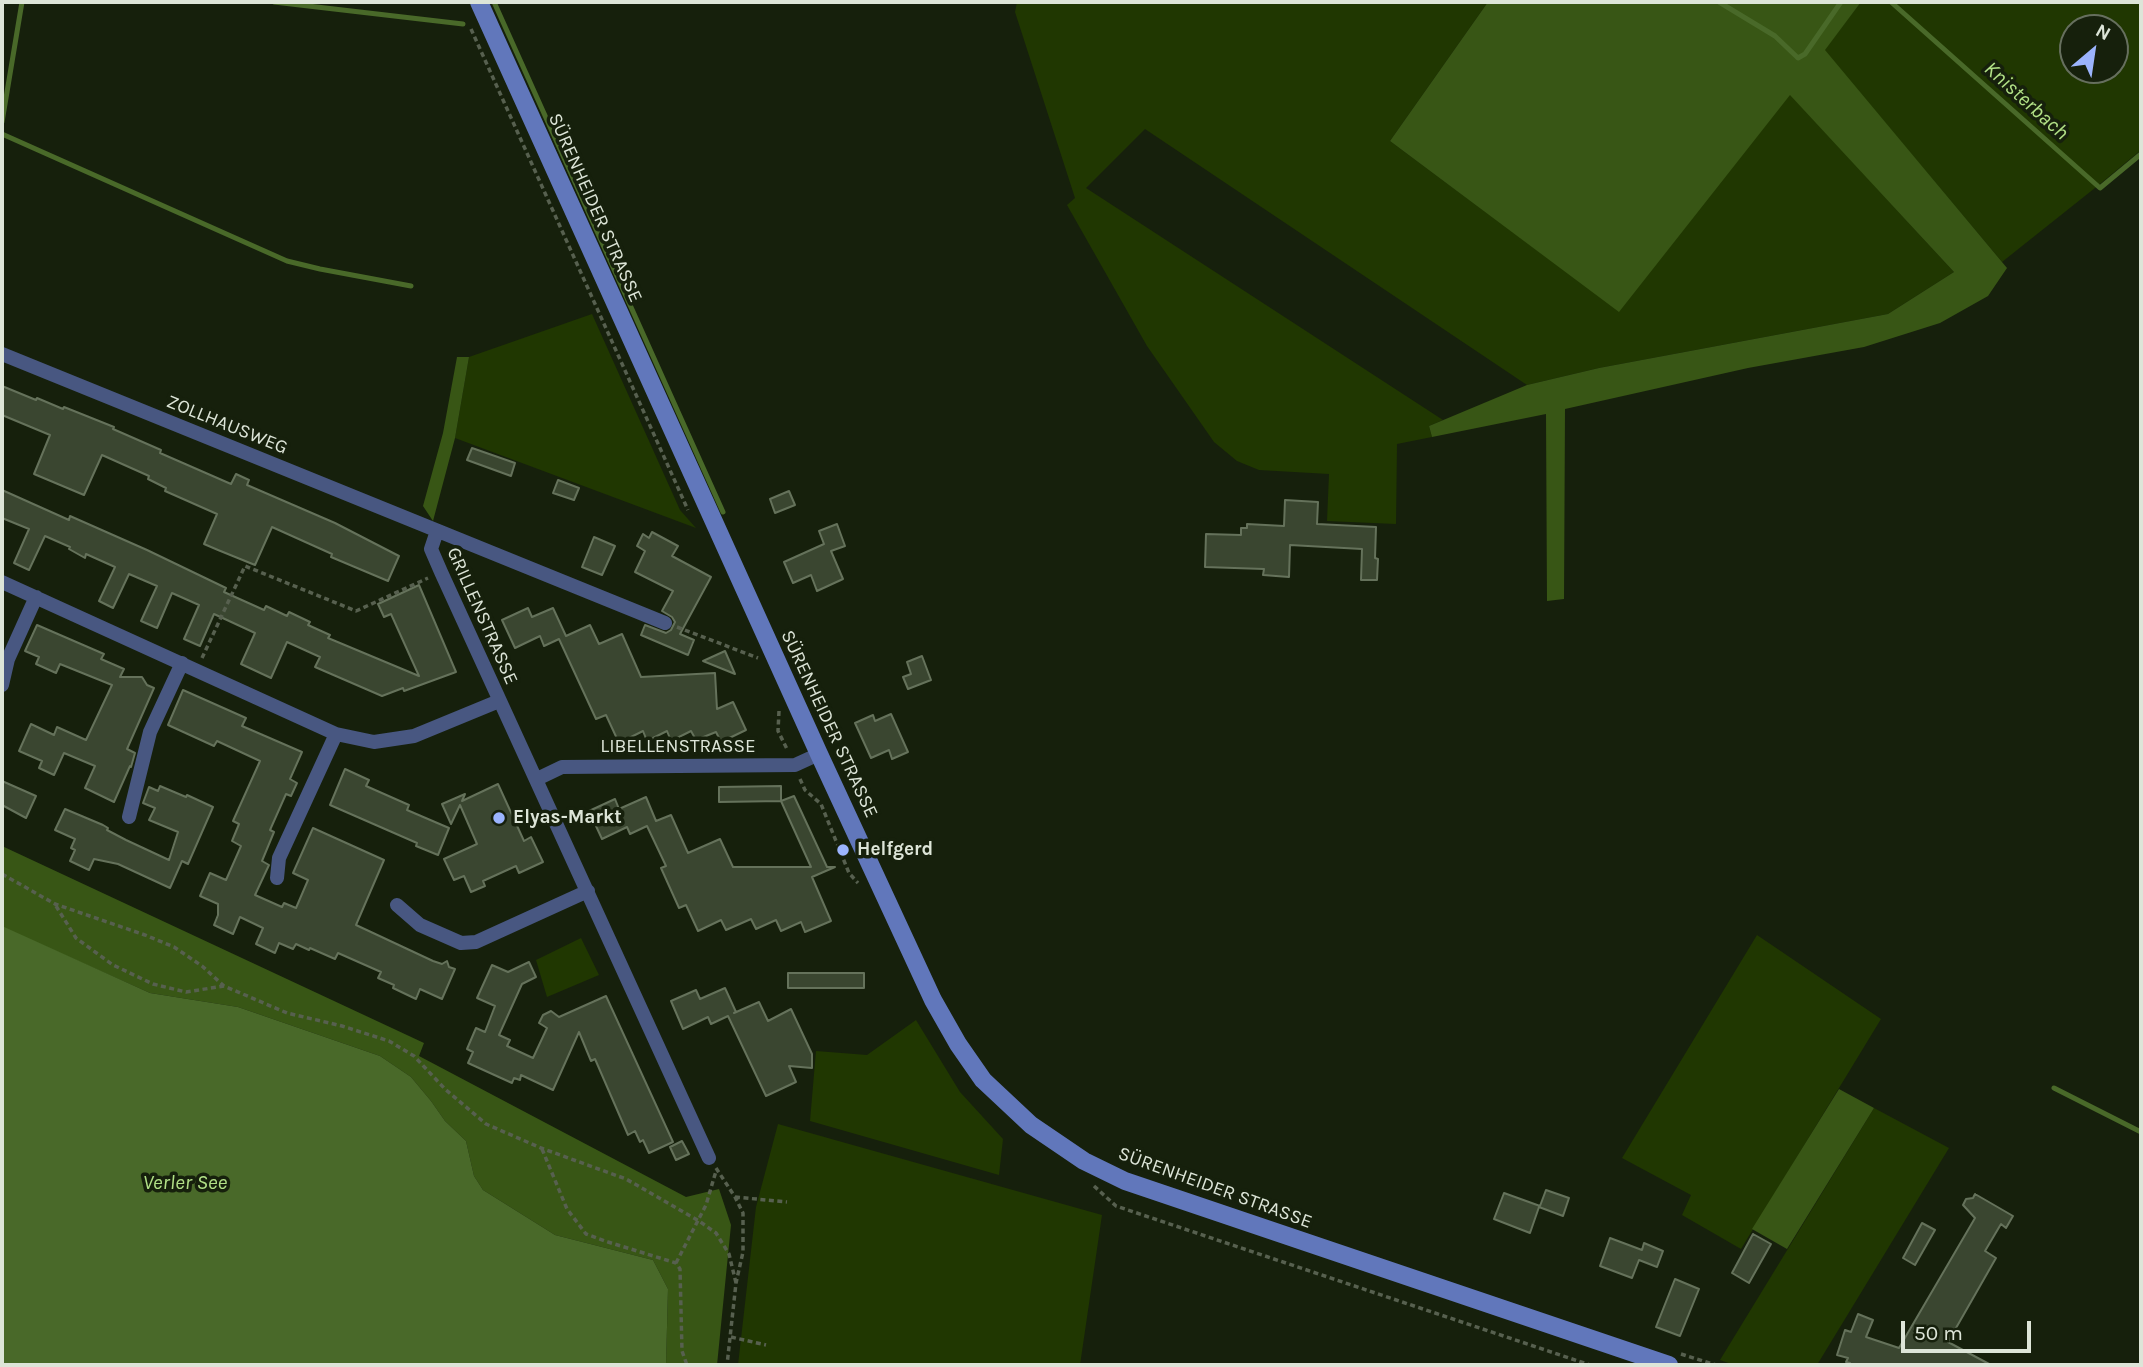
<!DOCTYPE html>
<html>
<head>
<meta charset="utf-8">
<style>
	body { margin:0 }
	#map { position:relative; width:2143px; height:1367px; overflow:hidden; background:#16200c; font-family:Karla,sans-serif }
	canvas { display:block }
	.frame { position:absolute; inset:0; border:4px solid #dde5d8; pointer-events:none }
	.north { position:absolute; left:2059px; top:14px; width:70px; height:70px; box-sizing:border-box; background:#16200c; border:2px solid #666f5e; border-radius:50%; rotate:29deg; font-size:19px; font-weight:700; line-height:28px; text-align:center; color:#dde5d8 }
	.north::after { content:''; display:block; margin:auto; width:24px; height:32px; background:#9bb4fd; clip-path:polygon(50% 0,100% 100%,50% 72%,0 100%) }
	.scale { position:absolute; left:1901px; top:1321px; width:130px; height:32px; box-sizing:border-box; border:4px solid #dde5d8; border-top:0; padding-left:9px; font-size:21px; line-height:24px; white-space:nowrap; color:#dde5d8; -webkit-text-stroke:5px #16200c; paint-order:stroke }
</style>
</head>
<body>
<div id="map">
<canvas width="2143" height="1367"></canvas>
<div class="frame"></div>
<div class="north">N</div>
<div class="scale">50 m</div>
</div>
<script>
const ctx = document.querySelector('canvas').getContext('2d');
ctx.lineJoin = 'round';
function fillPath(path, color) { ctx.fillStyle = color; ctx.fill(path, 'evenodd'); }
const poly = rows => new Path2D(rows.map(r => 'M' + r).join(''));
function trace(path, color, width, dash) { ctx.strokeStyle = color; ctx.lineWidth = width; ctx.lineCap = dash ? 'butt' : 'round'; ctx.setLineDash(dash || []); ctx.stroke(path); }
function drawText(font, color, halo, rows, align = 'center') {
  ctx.font = font + ' Karla,sans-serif'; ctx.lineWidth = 7; ctx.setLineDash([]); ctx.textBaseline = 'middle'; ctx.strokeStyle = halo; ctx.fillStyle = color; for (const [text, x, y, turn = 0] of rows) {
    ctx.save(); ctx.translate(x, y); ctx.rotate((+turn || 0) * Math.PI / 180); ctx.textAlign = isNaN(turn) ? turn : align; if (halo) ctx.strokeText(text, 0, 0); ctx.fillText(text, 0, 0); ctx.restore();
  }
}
fillPath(poly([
	[1017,2,1488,2,1390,141,1619,311,1790,94,1954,272,1888,314,1599,368,1527,385,1145,129,1086,188,1443,420,1429,426,1432,437,1397,444,1396,524,1327,521,1329,474,1259,470,1237,461,1214,442,1147,346,1067,205,1075,198,1015,12],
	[1861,2,2141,2,2141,150,2100,184,2002,262,1824,50],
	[2073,28,2115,28,2115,70,2073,70],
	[592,314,680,510,696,528,455,438,469,357],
	[1757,935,1881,1019,1741,1249,1682,1215,1691,1195,1622,1158],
	[581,938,599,975,547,997,536,960],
	[916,1020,960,1092,1003,1139,999,1175,810,1121,816,1051,867,1055],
	[1874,1108,1949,1148,1817,1365,1734,1365,1720,1360],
	[778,1124,1102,1215,1080,1365,738,1365,756,1207]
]), '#203701');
fillPath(poly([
	[1488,2,1861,2,1825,50,2007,268,1988,296,1940,323,1864,347,1748,368,1565,409,1564,599,1547,601,1546,414,1432,437,1429,426,1527,385,1599,368,1888,314,1954,272,1790,95,1619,312,1390,141],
	[457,357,469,357,455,438,433,521,423,506,443,433],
	[2,846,424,1043,419,1056,686,1197,719,1189,731,1225,717,1365,666,1365,668,1289,653,1260,555,1235,483,1190,474,1176,466,1141,445,1121,431,1101,411,1077,380,1056,238,1007,150,993,4,928,2,926],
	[1839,1089,1874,1108,1787,1249,1752,1229]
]), '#385615');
fillPath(poly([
	[2,926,150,993,238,1007,380,1056,411,1077,431,1101,445,1121,466,1141,474,1176,483,1190,555,1235,653,1260,668,1289,666,1365,2,1365]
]), '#496929');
trace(poly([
	[274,2,463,24],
	[494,2,723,512],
	[1719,2,1775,36,1798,58,1805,54,1841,2],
	[1891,2,2100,188,2141,154],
	[2,122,22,2],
	[2,134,287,261,320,269,411,286],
	[2054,1088,2141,1132]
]), '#496929', 5);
const building = poly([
	[2,386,36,400,37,398,63,409,64,407,114,427,113,429,161,450,160,453,231,484,236,474,249,480,247,485,335,523,399,556,388,581,331,557,332,554,272,527,255,565,218,550,204,544,217,514,165,491,166,488,148,479,149,476,102,455,84,495,34,474,50,435,2,415,2,386],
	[472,448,515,463,511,476,467,460,472,448],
	[558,480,579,488,574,500,553,493,558,480],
	[2,490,69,520,70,516,147,550,226,588,224,592,264,610,266,606,287,616,289,612,310,622,308,625,330,635,328,638,419,676,391,614,384,617,378,604,419,585,456,672,404,691,403,688,382,696,315,667,320,657,287,642,271,678,241,664,255,633,214,614,200,646,184,639,199,605,172,593,157,628,141,621,157,586,129,574,113,608,99,601,115,567,86,554,85,558,69,549,70,547,45,536,29,570,14,563,29,529,2,518,2,490],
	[789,491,795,505,775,513,770,499,789,491],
	[1285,500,1318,502,1317,524,1376,527,1375,558,1378,559,1377,580,1361,580,1362,549,1290,545,1289,577,1263,575,1264,569,1205,567,1206,534,1241,535,1241,528,1247,528,1247,524,1284,526,1285,500],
	[837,524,845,546,831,551,843,579,817,591,811,575,793,583,784,562,824,544,819,531,837,524],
	[652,532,678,546,672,556,711,577,680,634,694,640,688,655,641,635,645,625,666,633,671,630,675,622,672,617,662,611,673,591,635,572,645,551,637,546,643,534,649,538,652,532],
	[594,537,615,546,602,575,582,567,594,537],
	[528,608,532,617,553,608,566,636,590,625,599,644,622,634,641,677,715,673,717,709,733,702,746,730,721,742,716,732,696,740,691,731,671,741,667,731,647,741,643,731,619,743,606,715,596,719,559,639,544,646,540,636,515,648,502,620,528,608],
	[37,625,104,654,101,659,124,669,120,677,142,677,147,685,154,688,127,749,135,753,131,767,130,766,114,802,85,788,95,766,64,753,54,775,39,768,42,761,19,751,31,724,54,735,57,727,86,740,112,685,60,664,56,673,36,664,39,657,25,651,37,625],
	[725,651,735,674,703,661,725,651],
	[922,656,931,680,908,689,903,677,911,674,907,662,922,656],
	[183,690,246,718,242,726,302,752,290,779,297,783,291,796,286,794,270,830,274,832,262,861,269,865,255,895,282,907,284,903,296,908,308,880,293,873,313,828,384,860,356,925,433,961,442,964,447,961,449,967,455,969,442,999,420,989,416,999,393,988,394,985,378,978,381,972,338,953,335,959,310,948,309,950,296,944,293,949,279,943,275,953,256,944,263,928,240,917,233,934,214,925,218,915,218,904,200,896,210,873,226,880,241,846,232,841,239,824,233,821,260,761,217,741,214,746,168,725,183,690],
	[891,714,908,752,892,759,889,750,871,758,855,723,873,715,875,721,891,714],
	[345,769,369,780,366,786,409,805,407,810,449,828,438,855,416,846,417,843,330,805,345,769],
	[2,781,36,796,26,818,2,805,2,781],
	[498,784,524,841,531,837,543,862,519,873,516,866,483,881,485,886,471,892,464,876,454,880,444,859,477,844,460,805,451,824,442,804,465,794,462,801,498,784],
	[160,786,186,797,187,795,213,807,188,864,182,861,170,888,118,864,94,859,89,870,70,861,75,850,71,848,75,839,55,830,65,809,103,825,108,828,107,830,126,840,169,860,178,832,149,820,155,808,143,803,149,787,158,791,160,786],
	[781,786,781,801,719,802,719,787,781,786],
	[794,796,827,867,835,867,812,877,831,921,805,932,801,922,781,931,776,920,756,929,751,919,726,930,721,920,698,931,686,905,679,908,661,868,666,866,647,826,630,834,627,827,602,839,589,811,615,799,619,809,646,797,656,821,671,815,688,853,720,839,733,867,811,867,781,801,794,796],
	[529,962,536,977,522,984,499,1035,510,1040,507,1046,533,1058,547,1028,539,1023,543,1015,551,1011,559,1017,606,996,673,1142,649,1153,643,1140,640,1142,635,1131,628,1135,595,1059,591,1061,579,1032,553,1090,521,1075,520,1080,514,1078,512,1083,468,1063,473,1052,467,1049,476,1028,485,1032,495,1006,477,998,492,965,508,972,529,962],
	[788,973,864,973,864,988,788,988,788,973],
	[725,988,736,1012,734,1013,759,1002,768,1021,791,1009,812,1054,812,1068,789,1066,796,1082,766,1096,728,1016,711,1024,708,1017,683,1029,671,1001,696,990,700,999,725,988],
	[682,1141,689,1154,676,1160,670,1147,682,1141],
	[1546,1190,1569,1198,1563,1216,1539,1207,1530,1233,1494,1219,1504,1193,1540,1206,1546,1190],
	[1975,1194,2013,1216,2006,1228,2001,1224,1985,1251,1996,1258,1948,1342,1991,1365,1849,1365,1850,1363,1846,1362,1848,1358,1837,1355,1845,1330,1851,1332,1858,1314,1873,1320,1866,1337,1899,1348,1975,1218,1963,1205,1966,1199,1973,1198,1975,1194],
	[1922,1223,1935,1230,1915,1265,1903,1258,1922,1223],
	[1753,1234,1771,1244,1749,1283,1732,1273,1753,1234],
	[1610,1238,1642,1250,1644,1243,1663,1251,1657,1267,1639,1260,1632,1278,1600,1266,1610,1238],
	[1675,1279,1699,1289,1680,1336,1656,1327,1675,1279]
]);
fillPath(building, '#3a4630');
trace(building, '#65725b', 2);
trace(poly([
	[471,29,688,510],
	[677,627,758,658],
	[202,658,245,566,356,611,428,578],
	[779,711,778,731,787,749],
	[800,779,805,790,821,804,849,873,858,883],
	[2,874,55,904,145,935,174,947,202,966,224,986,287,1013,342,1026,389,1041,414,1056,445,1089,486,1124,541,1148,626,1179,699,1221,716,1233,729,1254,736,1283],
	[56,906,76,938,113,965,153,984,186,992,224,986],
	[542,1149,567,1209,586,1234,608,1242,676,1263,680,1269,682,1351,687,1365],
	[716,1168,735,1197,743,1213,743,1252,736,1283,727,1365],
	[1094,1186,1116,1206,1590,1365],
	[735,1197,787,1202],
	[676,1263,706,1205,716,1171],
	[731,1337,766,1345],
	[1681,1354,1716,1365]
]), '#57604f', 3.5, [5, 3.5]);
trace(poly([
	[2,354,665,623],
	[437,531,431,549,441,572,709,1158],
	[2,582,336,734,374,742,414,736,499,701],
	[2,685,8,659,36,597],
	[537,779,562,767,795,765,819,754],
	[129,817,150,732,182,663],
	[277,878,279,858,336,734],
	[397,905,420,925,461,943,476,942,588,891]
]), '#485781', 14);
trace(poly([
	[479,2,819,754,933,1000,958,1044,983,1080,1031,1125,1084,1161,1125,1181,1669,1365]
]), '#6177bb', 18);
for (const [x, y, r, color] of [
	[499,818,7,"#9bb4fd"],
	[843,850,7,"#9bb4fd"]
]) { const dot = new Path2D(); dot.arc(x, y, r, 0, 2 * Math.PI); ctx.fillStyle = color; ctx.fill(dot); trace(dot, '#16200c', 2.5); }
drawText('19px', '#dde5d8', '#16200c', [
	["SÜRENHEIDER STRASSE",595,208,66],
	["ZOLLHAUSWEG",227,425,22],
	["GRILLENSTRASSE",482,616,66],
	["SÜRENHEIDER STRASSE",829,724,65],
	["LIBELLENSTRASSE",678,747],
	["SÜRENHEIDER STRASSE",1215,1188,20]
]);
drawText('bold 19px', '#dde5d8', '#16200c', [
	["Elyas-Markt",513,818],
	["Helfgerd",857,850]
], 'left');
drawText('italic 21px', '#b1e086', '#16200c', [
	["Knisterbach",2026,101,42],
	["Verler See",185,1183]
]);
</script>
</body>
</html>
